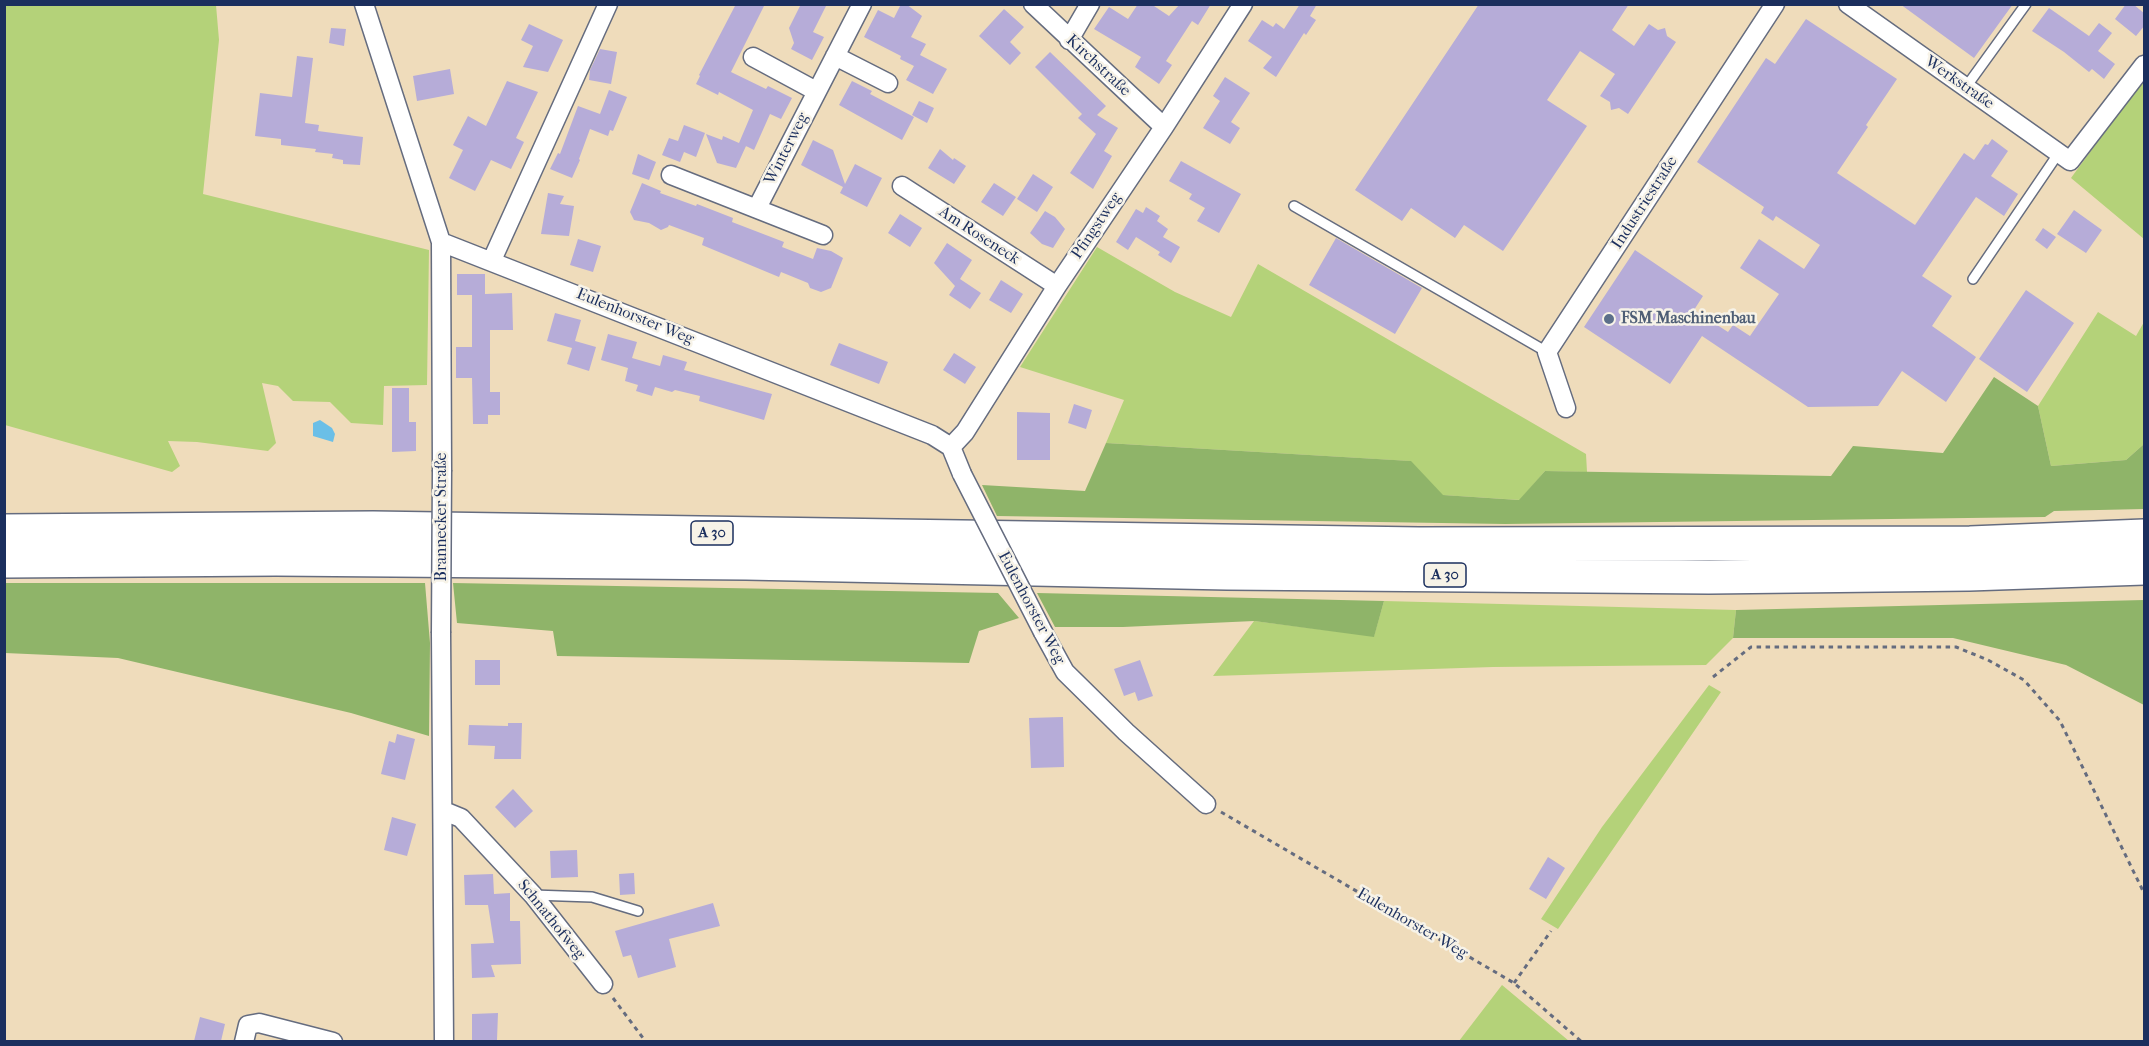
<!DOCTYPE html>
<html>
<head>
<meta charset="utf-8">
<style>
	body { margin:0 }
	#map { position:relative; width:2149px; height:1046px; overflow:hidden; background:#efdcbb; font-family:"IM FELL French Canon",serif }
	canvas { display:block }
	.frame { position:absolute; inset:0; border:6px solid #1b2f5e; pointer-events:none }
</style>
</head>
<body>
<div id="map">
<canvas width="2149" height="1046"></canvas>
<div class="frame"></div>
</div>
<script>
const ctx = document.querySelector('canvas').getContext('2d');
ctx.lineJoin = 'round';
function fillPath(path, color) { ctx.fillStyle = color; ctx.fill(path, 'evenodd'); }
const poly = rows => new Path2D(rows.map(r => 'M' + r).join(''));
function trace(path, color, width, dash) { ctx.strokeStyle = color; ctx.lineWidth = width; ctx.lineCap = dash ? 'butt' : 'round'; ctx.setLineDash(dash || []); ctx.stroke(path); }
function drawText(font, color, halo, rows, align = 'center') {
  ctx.font = font + ' "IM FELL French Canon",serif'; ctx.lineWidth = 5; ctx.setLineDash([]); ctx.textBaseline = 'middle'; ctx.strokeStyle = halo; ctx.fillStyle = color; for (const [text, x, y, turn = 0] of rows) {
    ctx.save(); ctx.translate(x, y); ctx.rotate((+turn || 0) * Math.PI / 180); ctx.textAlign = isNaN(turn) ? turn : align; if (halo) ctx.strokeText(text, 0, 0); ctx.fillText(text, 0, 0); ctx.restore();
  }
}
fillPath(poly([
	[4,5,216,5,219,40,203,194,429,250,427,385,384,386,383,425,351,423,330,402,293,401,278,386,262,383,276,443,268,451,197,442,168,441,180,466,172,472,5,425],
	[2144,78,2144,239,2071,178],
	[1097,247,1175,292,1231,317,1258,264,1586,454,1587,472,1545,471,1520,500,1442,495,1410,461,1106,443,1124,400,1020,367],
	[2098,312,2136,336,2144,322,2144,444,2126,460,2051,466,2038,406],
	[1384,601,1736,610,1733,638,1706,665,1493,667,1213,676,1254,621,1374,636],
	[1709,685,1721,692,1558,929,1541,919,1602,827],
	[1502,985,1569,1041,1459,1041]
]), '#b4d279');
fillPath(poly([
	[1994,377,2038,406,2051,466,2126,460,2144,444,2144,509,2054,511,2045,517,1505,524,997,516,982,485,1085,491,1106,443,1411,461,1443,495,1519,500,1545,471,1831,476,1853,446,1943,453],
	[5,583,425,583,430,643,429,736,351,713,118,658,5,653],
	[453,583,998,593,1019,618,979,631,969,663,557,656,553,631,457,623],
	[1037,593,1384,601,1374,637,1254,621,1123,627,1055,627],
	[2144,600,2144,705,2066,665,1953,638,1733,638,1736,610]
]), '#8fb469');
fillPath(poly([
	[320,420,332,428,335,434,333,442,313,436,313,423]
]), '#6bbfe7');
fillPath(poly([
	[736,4,765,4,731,72,766,89,768,86,792,98,781,119,770,114,754,150,744,145,746,146,736,168,717,163,706,134,722,140,723,136,739,143,753,110,719,92,718,95,696,84,700,76,699,75],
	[801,4,827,4,813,32,824,37,812,60,791,49,794,43,789,28],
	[901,4,906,4,922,16,911,37,926,44,920,55,947,69,933,94,906,80,914,66,900,59,901,56,864,37,878,10,894,18],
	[1138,4,1151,4,1169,16,1180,4,1211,4,1198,25,1192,21,1166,61,1172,65,1159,84,1135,67,1141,57,1094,29,1109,7,1128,19],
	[1300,4,1317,4,1310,16,1316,20,1306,35,1304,33,1276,77,1263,68,1272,57,1248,41,1262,20,1273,27,1276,23,1284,29],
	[1479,4,1629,4,1612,30,1634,46,1649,24,1658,30,1665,28,1667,36,1676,42,1628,114,1619,108,1611,110,1610,102,1600,96,1615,74,1580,51,1547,100,1587,126,1503,251,1464,225,1455,238,1411,208,1402,221,1355,190],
	[1900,4,2013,4,1974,58],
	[2126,4,2133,4,2145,14,2145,25,2136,36,2115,19],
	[2049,8,2089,36,2099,23,2112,33,2098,51,2115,64,2104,79,2092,69,2089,72,2064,52,2032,31],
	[1004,9,1024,27,1010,42,1021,53,1010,65,979,36],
	[1806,19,1897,79,1866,125,1868,127,1837,173,1915,225,1964,153,1974,160,1985,144,1988,145,1992,139,2008,151,1991,176,2018,194,2004,216,1976,197,1922,276,1952,296,1932,326,1976,357,1946,402,1902,371,1878,406,1808,407,1702,336,1670,384,1584,327,1635,250,1703,296,1694,310,1728,332,1733,325,1750,336,1779,294,1740,268,1759,239,1804,269,1820,245,1776,216,1773,221,1761,213,1764,207,1697,162,1766,58,1775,64],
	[529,24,563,40,548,72,523,67,533,46,521,40],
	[331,28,346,29,344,46,329,43],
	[600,49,617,52,611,84,589,80,590,70],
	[1050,52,1106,106,1097,115,1118,128,1104,151,1112,156,1093,189,1070,173,1096,134,1078,118,1082,114,1035,67],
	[297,56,313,58,305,123,319,125,318,131,363,137,360,165,343,164,343,160,332,158,333,154,315,152,316,149,281,145,281,139,255,136,260,93,292,97],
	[450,69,454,94,417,101,413,76],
	[1225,77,1250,93,1231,122,1240,128,1230,144,1203,128,1220,101,1213,96],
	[507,81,538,92,516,138,524,142,511,169,491,160,475,191,449,178,463,150,453,145,468,116,486,126],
	[852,81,872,91,870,94,914,117,902,140,839,105],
	[609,90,627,97,613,131,610,130,608,136,590,129,579,159,580,160,572,178,550,169,558,153,560,154,578,106,600,114],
	[919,101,934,108,927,123,912,115],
	[684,125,705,133,696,157,684,152,680,162,662,155,669,138,678,141],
	[813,140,833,150,845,184,855,164,882,178,867,207,840,193,843,187,801,165],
	[940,149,953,160,954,158,966,166,954,184,928,168],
	[638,154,656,162,649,180,632,174],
	[1181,161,1241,194,1219,233,1197,221,1205,208,1189,199,1192,194,1169,181],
	[1033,174,1053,187,1037,212,1017,199],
	[642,183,661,191,660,193,696,206,697,204,733,218,732,222,784,242,782,247,813,259,817,248,831,251,843,258,831,288,821,292,810,288,808,283,781,272,779,277,702,245,704,238,669,225,668,227,661,230,649,223,634,220,630,212],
	[994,183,1016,197,1003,216,981,202],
	[548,193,564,196,560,204,574,206,569,236,541,234],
	[1146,207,1160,216,1157,221,1168,229,1163,237,1180,247,1171,263,1158,255,1160,252,1136,237,1128,250,1116,242,1136,209,1143,213],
	[2074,210,2102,230,2086,253,2057,234],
	[1045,211,1055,217,1065,229,1053,248,1042,244,1030,233],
	[900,214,922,228,910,247,888,233],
	[2043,228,2056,237,2047,249,2035,240],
	[1336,238,1422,288,1395,334,1309,285],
	[578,239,601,246,593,272,570,265],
	[947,243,972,260,960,279,981,293,970,309,949,295,955,286,934,263],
	[457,274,485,274,485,294,512,293,513,330,490,330,490,392,500,392,500,415,488,415,488,424,473,424,472,378,456,378,456,347,472,347,472,295,457,295],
	[1001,280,1023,294,1011,313,989,300],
	[2026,290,2074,323,2027,392,1979,359],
	[555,313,581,320,575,341,596,347,589,371,567,364,572,348,547,341],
	[608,334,637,342,632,358,660,366,663,355,687,362,684,370,772,394,764,420,699,401,700,396,675,390,672,392,655,387,652,396,636,391,638,385,625,381,628,368,601,360],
	[839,343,888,362,879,384,830,365],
	[954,353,976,367,965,384,943,370],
	[392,388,409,388,409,422,416,422,416,451,392,452],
	[1074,404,1092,410,1086,429,1068,423],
	[1017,412,1050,413,1050,460,1017,460],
	[475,660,500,660,500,685,475,685],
	[1140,660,1153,696,1138,701,1135,692,1124,696,1114,669],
	[1063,717,1064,767,1031,768,1029,718],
	[508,723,522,723,521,759,494,759,495,746,468,745,469,725,508,726],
	[397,734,415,739,405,780,381,774,389,741,395,743],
	[513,789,533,811,515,828,495,807],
	[392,817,416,824,407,856,384,850],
	[577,850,578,877,551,878,550,851],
	[1548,857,1565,868,1546,899,1529,889],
	[634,873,635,894,620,895,619,874],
	[493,874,494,894,510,893,510,921,520,921,521,964,491,965,495,977,472,978,471,944,494,943,488,905,465,905,464,875],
	[713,903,720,926,669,939,676,967,638,978,631,955,623,957,615,931],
	[498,1013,497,1040,472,1041,472,1014],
	[200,1017,225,1024,221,1041,194,1041]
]), '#b6acd8');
const service = poly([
	[1966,87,2026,4],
	[1294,206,1547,352],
	[1973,279,2058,154],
	[533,895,592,897,638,911]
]);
const minor = poly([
	[364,4,441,242,442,470],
	[1033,4,1164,127],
	[1848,4,2070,161,2144,65],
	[1069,40,1090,4],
	[835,56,888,83],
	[753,57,816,91],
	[671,175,823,235],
	[902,186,1057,286],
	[757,208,862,4],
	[441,242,932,435,951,447,962,474],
	[492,260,608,4],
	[1566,408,1547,352,1775,4],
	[951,447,965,432,1057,286,1164,127,1243,4],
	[1043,632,1065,672,1126,732,1206,804],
	[441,633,444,1042],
	[444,811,461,818,533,895,603,984],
	[244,1042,248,1025,259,1023,333,1042]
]);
const motorway = poly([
	[4,531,373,528,1419,544,1970,543,2144,536],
	[4,561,276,559,746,563,1227,573,1709,577,1969,574,2144,568]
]);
trace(service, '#656c7f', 12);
trace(minor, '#656c7f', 21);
trace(motorway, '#656c7f', 36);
trace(poly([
	[1713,677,1751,647,1956,647,1988,660,2024,680,2060,721,2144,893],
	[1221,812,1514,983,1582,1042],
	[1514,983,1551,931],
	[613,998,646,1042]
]), '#656c7f', 3, [4.5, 4.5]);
trace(service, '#fff', 9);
trace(minor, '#fff', 18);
trace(motorway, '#fff', 33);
const minorBridge = poly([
	[962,474,1043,632],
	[441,633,442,470]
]);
trace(minorBridge, '#656c7f', 21, []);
trace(minorBridge, '#fff', 18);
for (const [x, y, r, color] of [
	[1609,319,6,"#5c6f8a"]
]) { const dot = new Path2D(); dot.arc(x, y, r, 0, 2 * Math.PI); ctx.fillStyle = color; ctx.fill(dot); trace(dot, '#f7f3e8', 2); }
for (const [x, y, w] of [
	[712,533,42],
	[1445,575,42]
]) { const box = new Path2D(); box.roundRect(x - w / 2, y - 12, w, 24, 4.5); ctx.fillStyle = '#f7f3e8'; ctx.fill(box); trace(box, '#1b2f5e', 1.5); }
drawText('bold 15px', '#1b2f5e', null, [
	["A 30",712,533],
	["A 30",1445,575]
]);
drawText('16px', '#1b2f5e', '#f7f3e8', [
	["Kirchstraße",1098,66,43],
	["Werkstraße",1959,83,35],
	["Winterweg",787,149,-63],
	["Industriestraße",1645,203,-57],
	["Pfingstweg",1097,226,-56],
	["Am Roseneck",979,236,33],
	["Eulenhorster Weg",635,317,22],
	["Brannecker Straße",442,517,-90],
	["Eulenhorster Weg",1031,608,62],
	["Schnathofweg",551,920,51],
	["Eulenhorster Weg",1412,924,30]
]);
drawText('bold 16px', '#4e5e75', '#f7f3e8', [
	["FSM Maschinenbau",1621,319]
], 'left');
</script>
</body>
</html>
